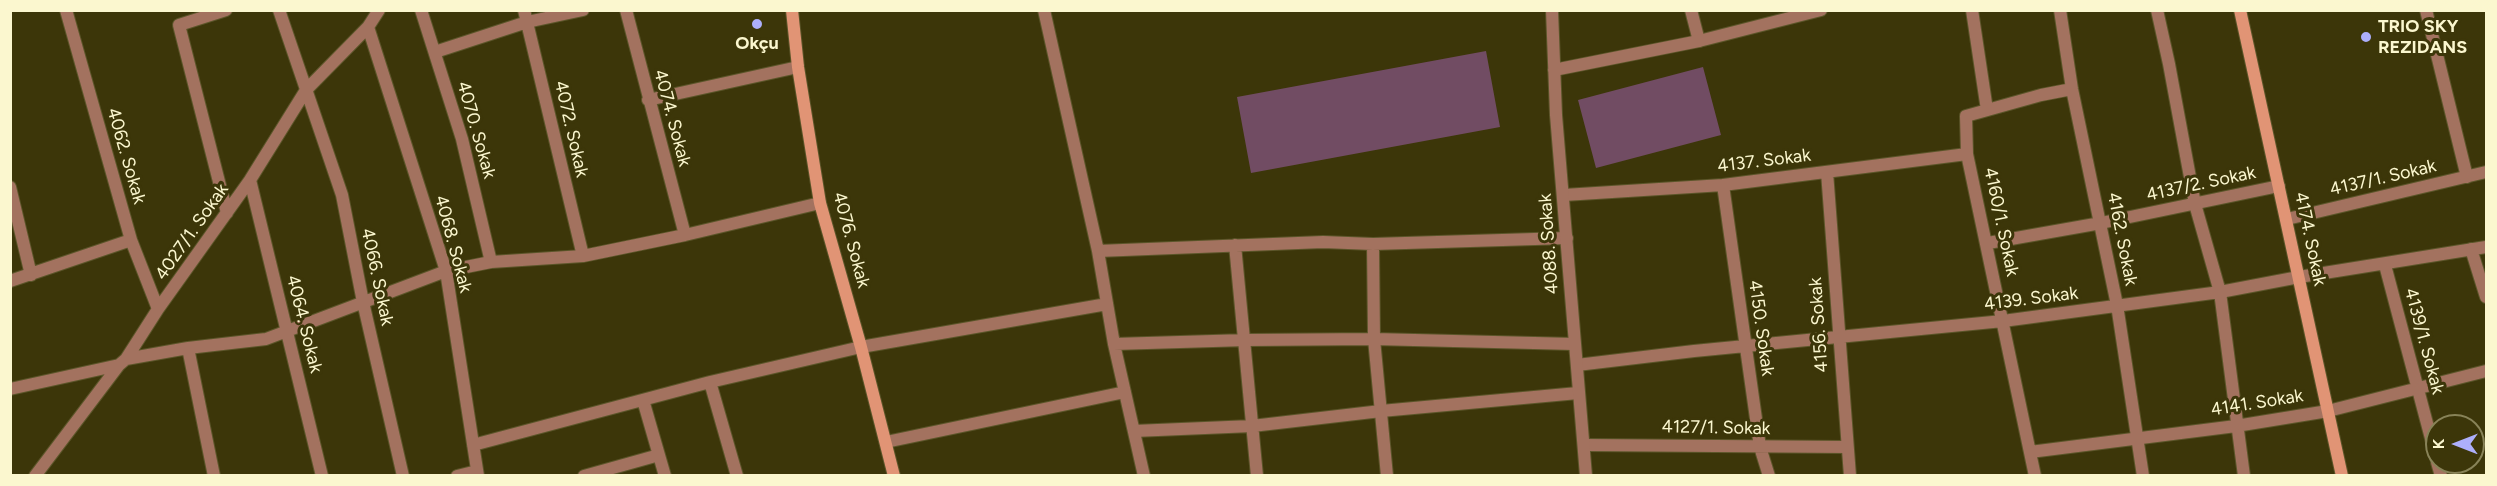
<!DOCTYPE html>
<html>
<head>
<meta charset="utf-8">
<style>
	body { margin:0 }
	#map { position:relative; width:2497px; height:486px; overflow:hidden; background:#3c3609; font-family:Figtree,sans-serif }
	canvas { display:block }
	.frame { position:absolute; inset:0; border:12px solid #fbf7cf; pointer-events:none }
	.north { position:absolute; left:2425px; top:414px; width:60px; height:60px; box-sizing:border-box; background:#3c3609; border:2px solid #888358; border-radius:50%; rotate:270deg; font-size:16px; font-weight:700; line-height:24px; text-align:center; color:#fbf7cf }
	.north::after { content:''; display:block; margin:auto; width:21px; height:27px; background:#adaffb; clip-path:polygon(50% 0,100% 100%,50% 72%,0 100%) }
</style>
</head>
<body>
<div id="map">
<canvas width="2497" height="486"></canvas>
<div class="frame"></div>
<div class="north">K</div>
</div>
<script>
const ctx = document.querySelector('canvas').getContext('2d');
ctx.lineJoin = 'round';
function fillPath(path, color) { ctx.fillStyle = color; ctx.fill(path, 'evenodd'); }
const poly = rows => new Path2D(rows.map(r => 'M' + r).join(''));
function trace(path, color, width, dash) { ctx.strokeStyle = color; ctx.lineWidth = width; ctx.lineCap = dash ? 'butt' : 'round'; ctx.setLineDash(dash || []); ctx.stroke(path); }
function drawText(font, color, halo, rows, align = 'center') {
  ctx.font = font + ' Figtree,sans-serif'; ctx.lineWidth = 6; ctx.setLineDash([]); ctx.textBaseline = 'middle'; ctx.strokeStyle = halo; ctx.fillStyle = color; for (const [text, x, y, turn = 0] of rows) {
    ctx.save(); ctx.translate(x, y); ctx.rotate((+turn || 0) * Math.PI / 180); ctx.textAlign = isNaN(turn) ? turn : align; if (halo) ctx.strokeText(text, 0, 0); ctx.fillText(text, 0, 0); ctx.restore();
  }
}
fillPath(poly([
	[1486,51,1500,127,1251,173,1237,97],
	[1703,67,1721,135,1596,168,1578,100]
]), '#714c63');
const minor = poly([
	[66,10,131,240,158,309],
	[226,10,179,25,227,213],
	[279,10,342,195,363,302,403,476],
	[421,10,462,139,491,262],
	[524,10,583,256],
	[626,10,685,235],
	[1044,10,1098,251,1114,344,1144,476],
	[1691,10,1699,41],
	[1972,10,1987,110],
	[2060,10,2072,89,2117,305,2143,476],
	[2157,10,2169,64,2195,204,2220,292,2244,476],
	[2426,10,2467,177],
	[368,27,446,271,478,476],
	[435,52,527,22,583,10],
	[648,100,798,67],
	[1827,172,1850,476],
	[250,180,322,476],
	[1723,185,1760,447,1769,476],
	[10,187,31,275],
	[1564,195,1723,185,1967,154],
	[2287,219,2486,172],
	[1988,243,2101,223,2279,186],
	[1373,244,1374,339,1387,476],
	[1235,245,1257,476],
	[2471,249,2486,297],
	[1098,251,1323,242,1373,244,1567,238],
	[2385,265,2437,461],
	[10,281,131,240],
	[1114,344,1246,340,1374,339,1574,344],
	[188,348,214,476],
	[126,359,188,348,266,339,446,271,491,262,583,256,685,235,820,203],
	[1577,365,1694,351,2003,321,2220,292,2299,277,2486,247],
	[710,382,737,476],
	[10,389,119,365],
	[643,400,665,476],
	[1134,431,1252,426,1381,411,1578,393],
	[886,442,1125,392],
	[473,445,710,382,861,347,1107,304],
	[1584,445,1847,447],
	[2030,452,2236,426,2328,411,2486,371],
	[2437,462,2441,476],
	[35,476,119,365,126,359,158,309,250,180,306,90,368,27,379,10],
	[457,476,477,471],
	[584,476,659,455],
	[2035,476,1967,154,1966,116,2041,95,2072,89]
]);
const tertiary = poly([
	[1552,10,1556,115,1586,476],
	[1554,70,1699,41,1821,10]
]);
const secondary = poly([
	[792,10,798,67,820,203,861,347,894,476],
	[2240,10,2342,476]
]);
trace(minor, '#5b5529', 14);
trace(tertiary, '#5b5529', 14);
trace(secondary, '#5b5529', 14);
trace(minor, '#a3725f', 12);
trace(tertiary, '#a3725f', 12);
trace(secondary, '#e19475', 12);
for (const [x, y, r, color] of [
	[757,24,6,"#adaffb"],
	[2366,37,6,"#adaffb"]
]) { const dot = new Path2D(); dot.arc(x, y, r, 0, 2 * Math.PI); ctx.fillStyle = color; ctx.fill(dot); trace(dot, '#3c3609', 2); }
drawText('bold 18px', '#fbf7cf', '#3c3609', [
	["TRIO SKY",2378,27],
	["REZIDANS",2378,48],
	["Okçu",757,44,"center"]
], 'left');
drawText('18px', '#fbf7cf', '#3c3609', [
	["4074. Sokak",672,118,75],
	["4072. Sokak",571,129,77],
	["4070. Sokak",476,130,74],
	["4062. Sokak",126,156,74],
	["4137. Sokak",1764,161,-7],
	["4137/1. Sokak",2383,178,-13],
	["4137/2. Sokak",2201,184,-12],
	["4160/1. Sokak",2001,222,78],
	["4027/1. Sokak",192,232,-55],
	["4162. Sokak",2122,239,79],
	["4174. Sokak",2310,239,78],
	["4076. Sokak",851,240,75],
	["4068. Sokak",453,244,75],
	["4088. Sokak",1549,244,-94],
	["4066. Sokak",377,277,78],
	["4139. Sokak",2031,299,-7],
	["4064. Sokak",304,324,76],
	["4156. Sokak",1819,325,-94],
	["4150. Sokak",1761,328,82],
	["4139/1. Sokak",2424,341,75],
	["4141. Sokak",2257,403,-9],
	["4127/1. Sokak",1716,428,1]
]);
</script>
</body>
</html>
